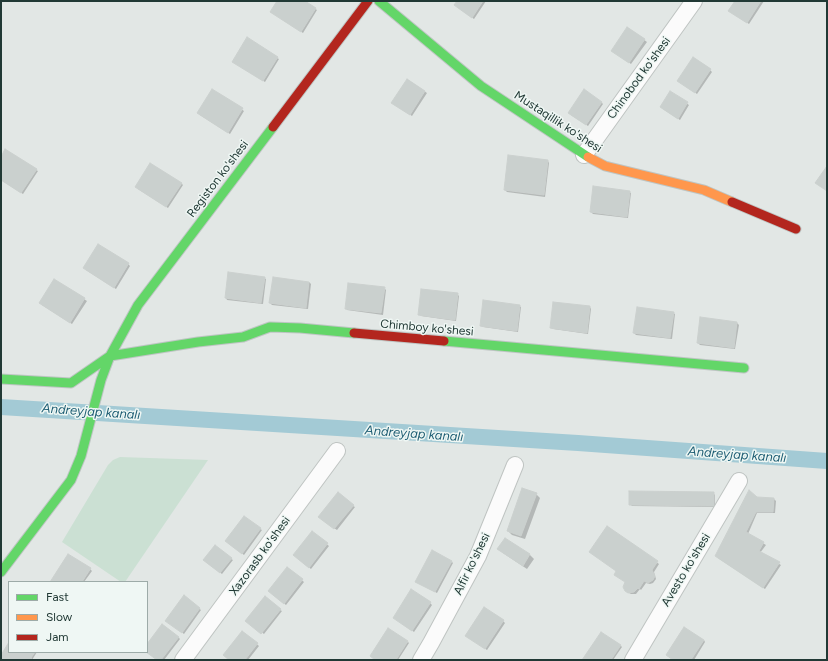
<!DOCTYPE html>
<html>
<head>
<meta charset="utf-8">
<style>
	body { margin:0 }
	#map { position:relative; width:828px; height:661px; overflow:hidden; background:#e2e7e5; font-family:Figtree,sans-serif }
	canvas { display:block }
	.frame { position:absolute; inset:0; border:2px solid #213935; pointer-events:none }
	.legend { position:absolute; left:8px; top:581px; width:140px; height:72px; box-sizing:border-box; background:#eff7f4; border:1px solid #9daba8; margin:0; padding:5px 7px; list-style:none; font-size:12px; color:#213935 }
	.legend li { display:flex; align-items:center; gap:8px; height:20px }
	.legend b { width:20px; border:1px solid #9daba8 }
</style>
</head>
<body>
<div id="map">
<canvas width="828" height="661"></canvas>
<div class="frame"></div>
<ul class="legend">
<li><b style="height:5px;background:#63d668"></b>Fast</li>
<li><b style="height:5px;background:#ff974d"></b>Slow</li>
<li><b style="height:5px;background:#b3261e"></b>Jam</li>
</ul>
</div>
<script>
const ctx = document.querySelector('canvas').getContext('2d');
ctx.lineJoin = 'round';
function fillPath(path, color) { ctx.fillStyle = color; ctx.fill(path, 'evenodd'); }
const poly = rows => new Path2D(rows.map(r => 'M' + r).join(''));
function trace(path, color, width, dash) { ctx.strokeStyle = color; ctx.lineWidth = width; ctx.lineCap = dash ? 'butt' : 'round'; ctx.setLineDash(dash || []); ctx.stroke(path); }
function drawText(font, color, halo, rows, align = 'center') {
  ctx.font = font + ' Figtree,sans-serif'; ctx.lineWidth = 3; ctx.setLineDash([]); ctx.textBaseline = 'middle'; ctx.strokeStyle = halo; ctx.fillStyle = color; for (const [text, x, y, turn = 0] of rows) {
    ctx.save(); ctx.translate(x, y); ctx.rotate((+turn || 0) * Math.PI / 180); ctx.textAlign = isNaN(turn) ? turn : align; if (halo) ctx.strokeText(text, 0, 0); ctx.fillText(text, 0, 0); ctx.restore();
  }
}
fillPath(poly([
	[120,457,208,460,125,582,121,582,62,542,108,465,113,460]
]), '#cbe0d3');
fillPath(poly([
	[278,1,303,1,317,10,303,33,271,12],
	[458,1,486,1,474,19,457,7],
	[736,1,764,1,749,24,731,12],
	[628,28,647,42,631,64,614,52],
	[277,58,279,59,265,82,235,63],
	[710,70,712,72,697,94,680,82],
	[408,80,427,93,412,116,394,104],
	[212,90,244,111,230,134,200,115],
	[670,92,689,105,680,120,663,109],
	[601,102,603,104,588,126,571,115],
	[1,158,36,170,38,171,23,194,1,180],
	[548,161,549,163,545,197,507,192,505,190],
	[181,183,183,185,168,208,138,189],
	[629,192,631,193,628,218,593,214,591,212],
	[128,264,130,266,116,289,86,270],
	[264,278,266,279,263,304,227,300,226,298],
	[55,280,87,301,72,324,42,305],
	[309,282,311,284,308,309,272,305,270,303],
	[384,288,386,290,383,315,347,310,346,308],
	[457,294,459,296,456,321,421,316,419,314],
	[519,306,521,307,518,332,483,327,481,326],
	[590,307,591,309,588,334,553,329,551,328],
	[673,313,675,314,672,339,636,335,634,333],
	[737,323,739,325,735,349,700,345,698,343],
	[713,493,715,495,715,507,632,506,630,504],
	[536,494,540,498,525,539,512,535,508,531],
	[757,498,774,499,776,501,775,513,757,513,748,534,766,545,760,553,781,565,765,589,718,558],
	[353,506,355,507,337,530,321,519],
	[608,527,659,564,654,572,656,579,653,583,650,584,646,583,641,590,640,589,636,594,631,594,627,592,626,582,617,571],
	[260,529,262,530,244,555,228,543],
	[312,532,329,546,311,569,296,557],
	[499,549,530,555,534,559,527,569,503,553],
	[231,559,233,560,222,574,206,562],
	[452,562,453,563,437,593,418,583],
	[288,568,304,582,286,605,271,593],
	[90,569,92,571,84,582,51,582],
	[184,597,201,610,184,634,168,622],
	[430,603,432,605,414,632,396,619],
	[280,610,282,611,264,634,248,622],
	[503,621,505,623,487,650,468,637],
	[243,632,259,646,248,660,230,660],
	[178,637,180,639,164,660,158,660,147,652,147,646],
	[704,640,705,642,694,660,674,660],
	[408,642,409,643,398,660,376,660],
	[9,644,9,652,37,652,32,660,1,660,1,657],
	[620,645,622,647,613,660,584,660]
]), '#0003');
trace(poly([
	[1,407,578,443,827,461]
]), '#a3cad5', 16);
const building = poly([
	[277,1,305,1,316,8,301,32,270,12,277,1],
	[457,1,483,1,472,18,454,5,457,1],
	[735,1,761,1,747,23,728,11,735,1],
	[627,27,645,39,629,63,611,51,627,27],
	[247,37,278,57,263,81,232,62,247,37],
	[693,57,711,69,695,93,677,81,693,57],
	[407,79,425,91,410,115,391,103,407,79],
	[212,89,243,108,228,133,197,113,212,89],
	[584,89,602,102,586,125,568,113,584,89],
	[670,91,688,102,678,119,660,107,670,91],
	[5,149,37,169,21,193,1,180,1,157,5,149],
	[508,155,548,160,544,195,504,190,508,155],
	[150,163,182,183,166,207,135,187,150,163],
	[827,166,827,191,815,183,827,166],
	[593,186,630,191,627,217,590,212,593,186],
	[98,244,129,263,114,288,83,268,98,244],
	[228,272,265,277,261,303,225,298,228,272],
	[273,277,309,282,306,308,269,303,273,277],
	[54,279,85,298,70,323,39,303,54,279],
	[348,283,385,287,381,313,345,309,348,283],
	[421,289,458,293,455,320,418,315,421,289],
	[483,300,520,305,517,331,480,326,483,300],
	[553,302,590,306,587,333,550,328,553,302],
	[637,307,674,312,670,338,633,333,637,307],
	[700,317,737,322,734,348,697,343,700,317],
	[522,488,537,493,521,536,507,531,522,488],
	[749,490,757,497,774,498,773,512,756,512,746,532,764,542,759,551,780,562,763,588,715,556,749,490],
	[629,491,714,492,714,506,629,505,629,491],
	[338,492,354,505,334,529,318,517,338,492],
	[244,516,261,528,242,554,225,541,244,516],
	[607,526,658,561,652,570,655,576,653,580,648,583,644,581,639,589,638,588,634,592,628,593,625,591,623,587,625,582,614,575,616,571,589,552,607,526],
	[312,531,328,543,309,568,293,555,312,531],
	[505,538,530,554,523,566,497,549,505,538],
	[215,545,232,558,220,573,203,560,215,545],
	[432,550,452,561,435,592,415,582,432,550],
	[68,554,91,568,82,582,50,582,68,554],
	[287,567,303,579,284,604,268,591,287,567],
	[411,589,431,602,412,631,393,618,411,589],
	[184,595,200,608,182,633,165,621,184,595],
	[265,596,281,609,261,634,245,621,265,596],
	[484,607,504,620,485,649,465,636,484,607],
	[162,624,179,637,161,660,157,660,146,652,147,652,147,644,162,624],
	[684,627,704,640,691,660,673,660,666,655,684,627],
	[388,628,408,641,396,660,375,660,370,656,388,628],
	[242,631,258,643,245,660,229,660,223,655,242,631],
	[601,632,621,645,611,660,582,660,601,632],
	[9,642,9,652,35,652,31,658,33,660,1,660,1,655,9,642]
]);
fillPath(building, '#cad0ce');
trace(building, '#cbd0ce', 1);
const street = poly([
	[584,155,694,1],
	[183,660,337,451],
	[421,660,431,643,478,556,515,465],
	[633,660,739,481]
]);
const fast = poly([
	[379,1,481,86,588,157],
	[444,341,744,368],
	[1,379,71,383,110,356,198,342,243,337,270,327,300,328,354,333],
	[1,572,71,480,81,456,101,380,110,356,138,305,273,127]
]);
const slow = poly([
	[588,157,605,166,704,190,732,202]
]);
const jam = poly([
	[273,127,368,1],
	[732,202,796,229],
	[354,333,444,341]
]);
trace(street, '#bfc4c2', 18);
trace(fast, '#bec5c3', 11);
trace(slow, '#bec5c3', 11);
trace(jam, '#bec5c3', 11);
trace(street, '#fbfbfb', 16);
trace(fast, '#63d668', 9);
trace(slow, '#ff974d', 9);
trace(jam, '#b3261e', 9);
drawText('12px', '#213935', '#eff7f4', [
	["Chinobod ko'shesi",639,78,-54],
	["Mustaqillik ko'shesi",558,122,33],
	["Registon ko'shesi",218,179,-53],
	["Chimboy ko'shesi",427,328,5],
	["Xazorasb ko'shesi",260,556,-54],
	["Alfir ko'shesi",472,564,-64],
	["Avesto ko'shesi",686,570,-59]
]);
drawText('italic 13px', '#1d5d73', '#eff7f4', [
	["Andreyjap kanalı",91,412,4],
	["Andreyjap kanalı",414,434,4],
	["Andreyjap kanalı",737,455,4]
]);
</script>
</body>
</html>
